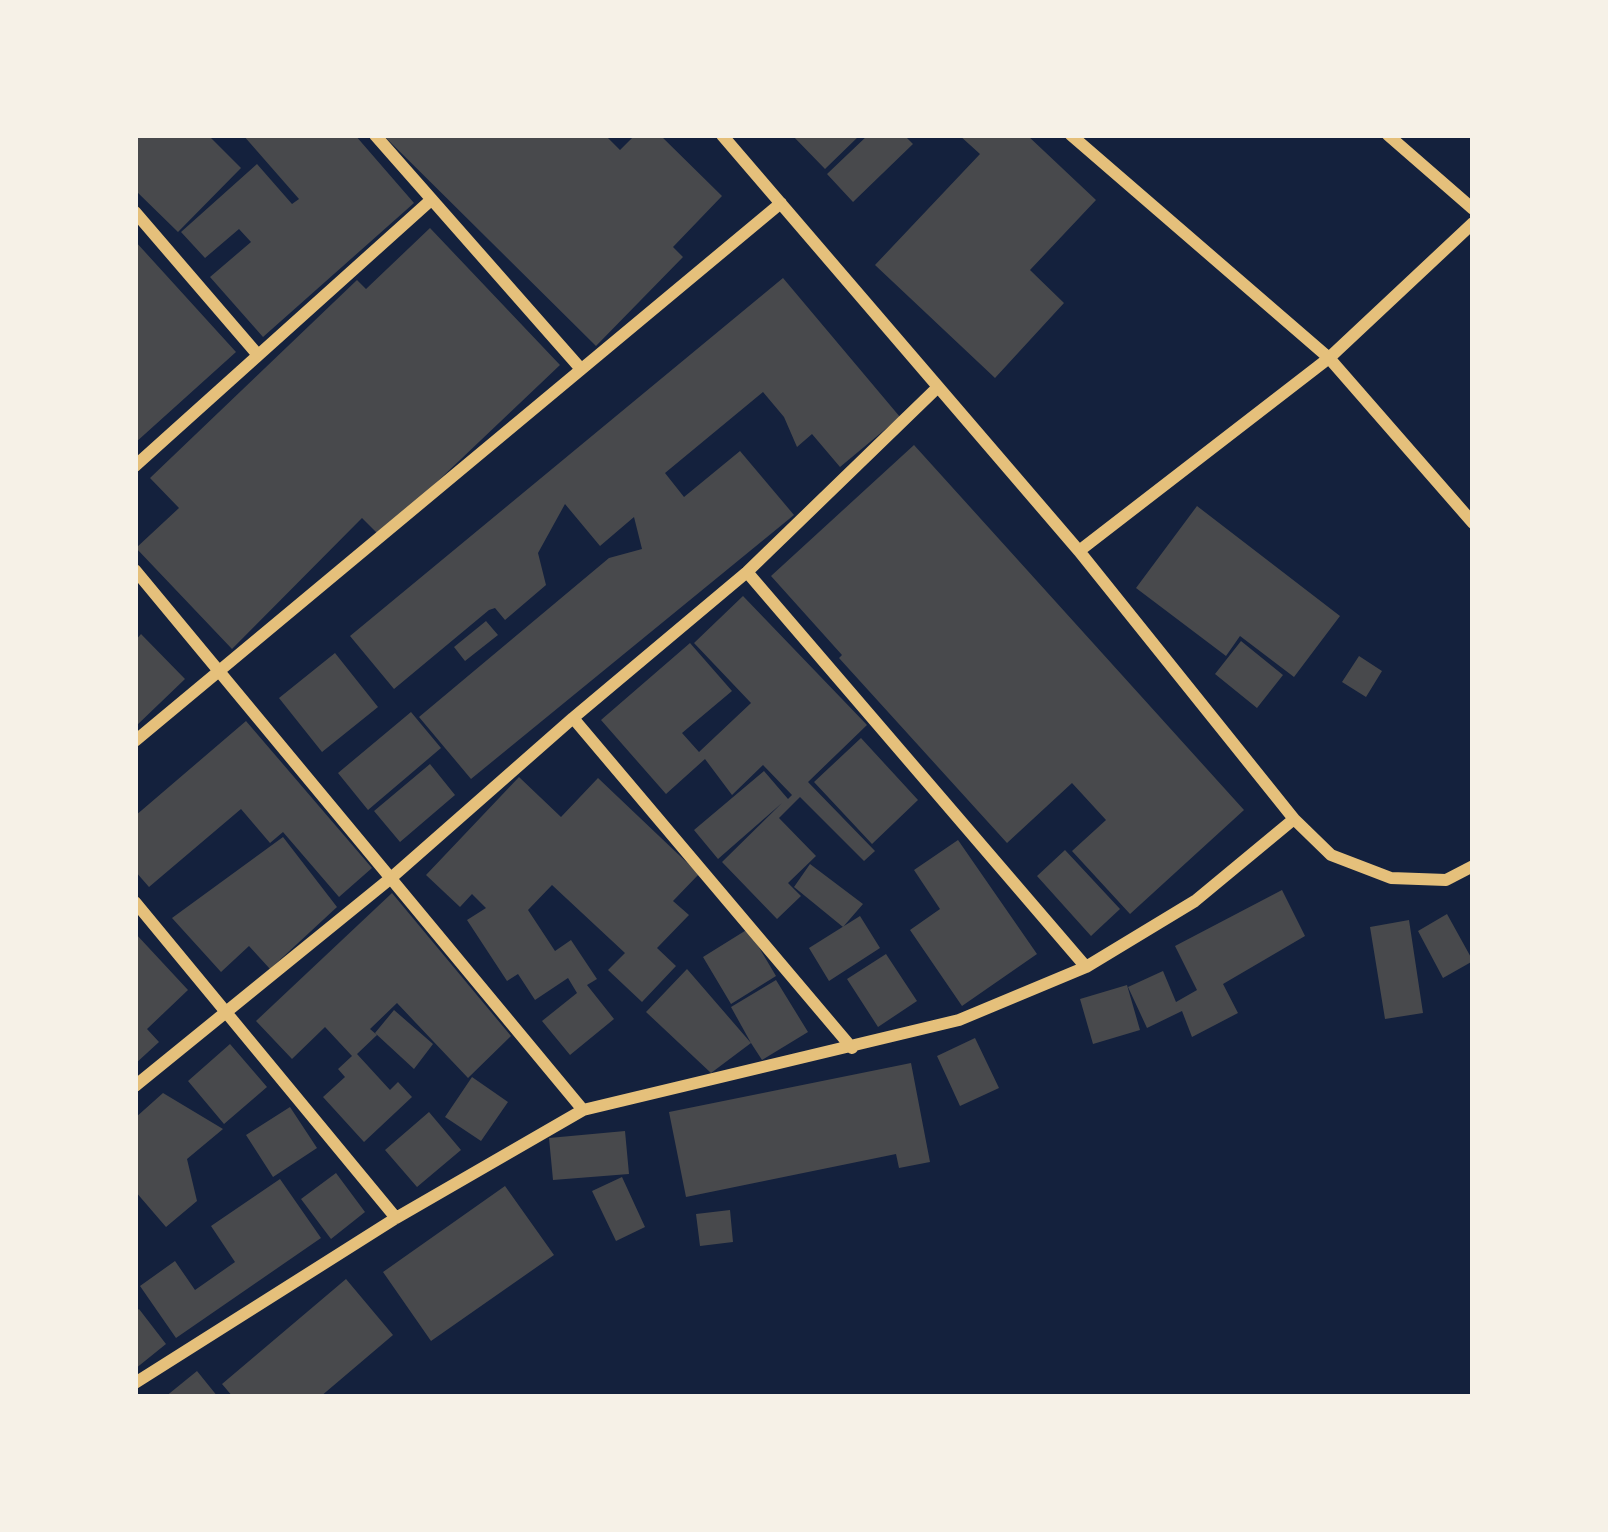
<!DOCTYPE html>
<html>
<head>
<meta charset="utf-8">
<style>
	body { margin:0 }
	#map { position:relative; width:1608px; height:1532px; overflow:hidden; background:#14213d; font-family:"Golos Text",sans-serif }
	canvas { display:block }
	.frame { position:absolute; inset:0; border:138px solid #f6f1e7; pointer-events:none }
</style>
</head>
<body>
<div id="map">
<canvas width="1608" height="1532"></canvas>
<div class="frame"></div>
</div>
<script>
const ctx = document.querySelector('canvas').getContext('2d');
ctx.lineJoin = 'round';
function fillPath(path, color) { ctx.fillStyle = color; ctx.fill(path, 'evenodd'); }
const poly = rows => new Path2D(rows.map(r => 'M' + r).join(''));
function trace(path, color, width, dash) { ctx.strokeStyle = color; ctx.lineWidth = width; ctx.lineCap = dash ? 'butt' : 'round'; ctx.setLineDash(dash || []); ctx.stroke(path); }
fillPath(poly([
	[135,135,208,135,241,168,178,232,135,190],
	[243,135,355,135,414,203,263,337,210,277,251,242,239,229,205,258,181,232,257,164,292,204,299,199],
	[383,135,605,135,620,150,635,135,660,135,722,196,673,247,683,257,596,346],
	[792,135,860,135,825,169],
	[868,135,904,135,913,144,853,202,827,174],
	[959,135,1027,135,1096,200,1030,270,1064,303,995,378,875,265,980,154],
	[430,228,560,365,380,536,362,518,232,649,136,548,179,508,150,478,357,280,366,289],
	[135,241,236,352,135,443],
	[783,278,900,417,840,467,812,434,797,447,784,417,763,392,665,473,684,497,740,451,794,515,471,779,419,717,609,558,642,549,634,517,600,546,565,504,538,553,546,585,505,620,495,608,489,610,394,689,350,636],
	[914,445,1244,810,1130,914,1072,851,1106,820,1072,783,1007,843,839,658,842,655,771,576],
	[1197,506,1340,616,1294,677,1240,636,1226,656,1136,588],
	[743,596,867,725,808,782,875,851,864,861,800,797,779,818,816,856,788,883,801,896,777,919,722,862,782,803,718,859,694,830,764,771,788,799,792,795,763,765,732,795,705,759,666,794,601,720,690,643,732,691,682,733,699,752,751,703,694,643],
	[486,621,498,635,465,661,454,647],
	[141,634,185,679,135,727,135,641],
	[1241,641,1283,675,1257,708,1215,674],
	[335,653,378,707,322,752,279,698],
	[1359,656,1382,671,1366,697,1342,682],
	[411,712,441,748,368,810,338,773],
	[246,721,372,868,339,897,283,832,270,843,241,809,149,887,135,871,135,816],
	[861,738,918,800,872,844,814,782],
	[430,764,455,795,400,842,374,811],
	[519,777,561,817,598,778,699,874,673,901,689,915,657,948,676,966,642,1002,608,970,625,953,552,885,528,910,555,951,571,940,597,979,587,985,614,1019,570,1055,542,1021,577,993,568,978,535,1000,518,974,507,981,467,920,486,908,472,894,460,907,426,875],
	[283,837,337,907,270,969,249,946,221,972,172,918],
	[958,840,1037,954,962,1006,910,930,940,909,914,870],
	[1065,850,1120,909,1091,936,1037,876],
	[810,864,863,904,843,927,794,887],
	[1282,890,1305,936,1223,984,1238,1013,1192,1037,1182,1011,1147,1028,1128,987,1163,971,1176,1002,1197,990,1175,946],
	[392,893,511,1036,468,1078,397,1003,370,1029,377,1035,357,1054,390,1090,398,1082,412,1097,364,1142,323,1097,345,1077,338,1069,352,1056,325,1027,292,1059,256,1021],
	[1447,914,1473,961,1443,978,1418,931],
	[860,916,880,948,829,981,809,948],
	[1409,920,1423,1013,1385,1019,1370,927],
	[748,929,776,976,731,1004,703,957],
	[135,933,188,990,147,1029,159,1042,135,1064],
	[886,954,917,1001,878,1027,847,979],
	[687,969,751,1043,731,1007,776,980,808,1032,762,1060,751,1043,711,1073,646,1012],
	[1127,985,1140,1030,1093,1044,1080,999],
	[394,1010,433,1044,414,1069,375,1033],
	[975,1038,999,1088,960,1106,937,1056],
	[230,1044,267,1087,224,1124,188,1081],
	[911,1063,930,1162,899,1168,896,1154,686,1197,669,1112],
	[472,1077,508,1102,481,1141,445,1117],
	[163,1093,223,1129,187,1159,197,1201,166,1227,135,1191,135,1118],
	[290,1107,317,1148,273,1177,246,1135],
	[429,1112,461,1150,417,1187,385,1150],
	[625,1131,629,1174,553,1180,549,1138],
	[336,1173,365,1212,331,1239,301,1199],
	[622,1177,645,1227,616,1241,592,1191],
	[280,1179,321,1238,176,1338,140,1286,175,1261,195,1290,235,1262,211,1226],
	[505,1186,554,1255,431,1341,383,1272],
	[730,1210,733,1242,700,1246,696,1214],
	[346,1279,393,1335,320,1397,233,1397,222,1384],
	[139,1309,166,1344,135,1369,135,1312],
	[197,1371,218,1397,165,1397]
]), '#48494c');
trace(poly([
	[375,135,581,369],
	[722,135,1079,551,1294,819,1331,855,1391,878,1446,880,1473,866],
	[1071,135,1329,358,1473,523],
	[1388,135,1473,209],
	[135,212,258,355],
	[135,466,431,200],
	[1079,551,1329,358,1473,223],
	[135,570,583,1110],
	[747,572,1086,967],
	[573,718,852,1048],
	[135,741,781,203],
	[135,902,396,1218],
	[135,1086,391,878,573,718,747,572,938,387],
	[135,1383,396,1218,583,1110,959,1020,1086,967,1195,901,1294,819]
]), '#e5c07b', 12);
</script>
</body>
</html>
